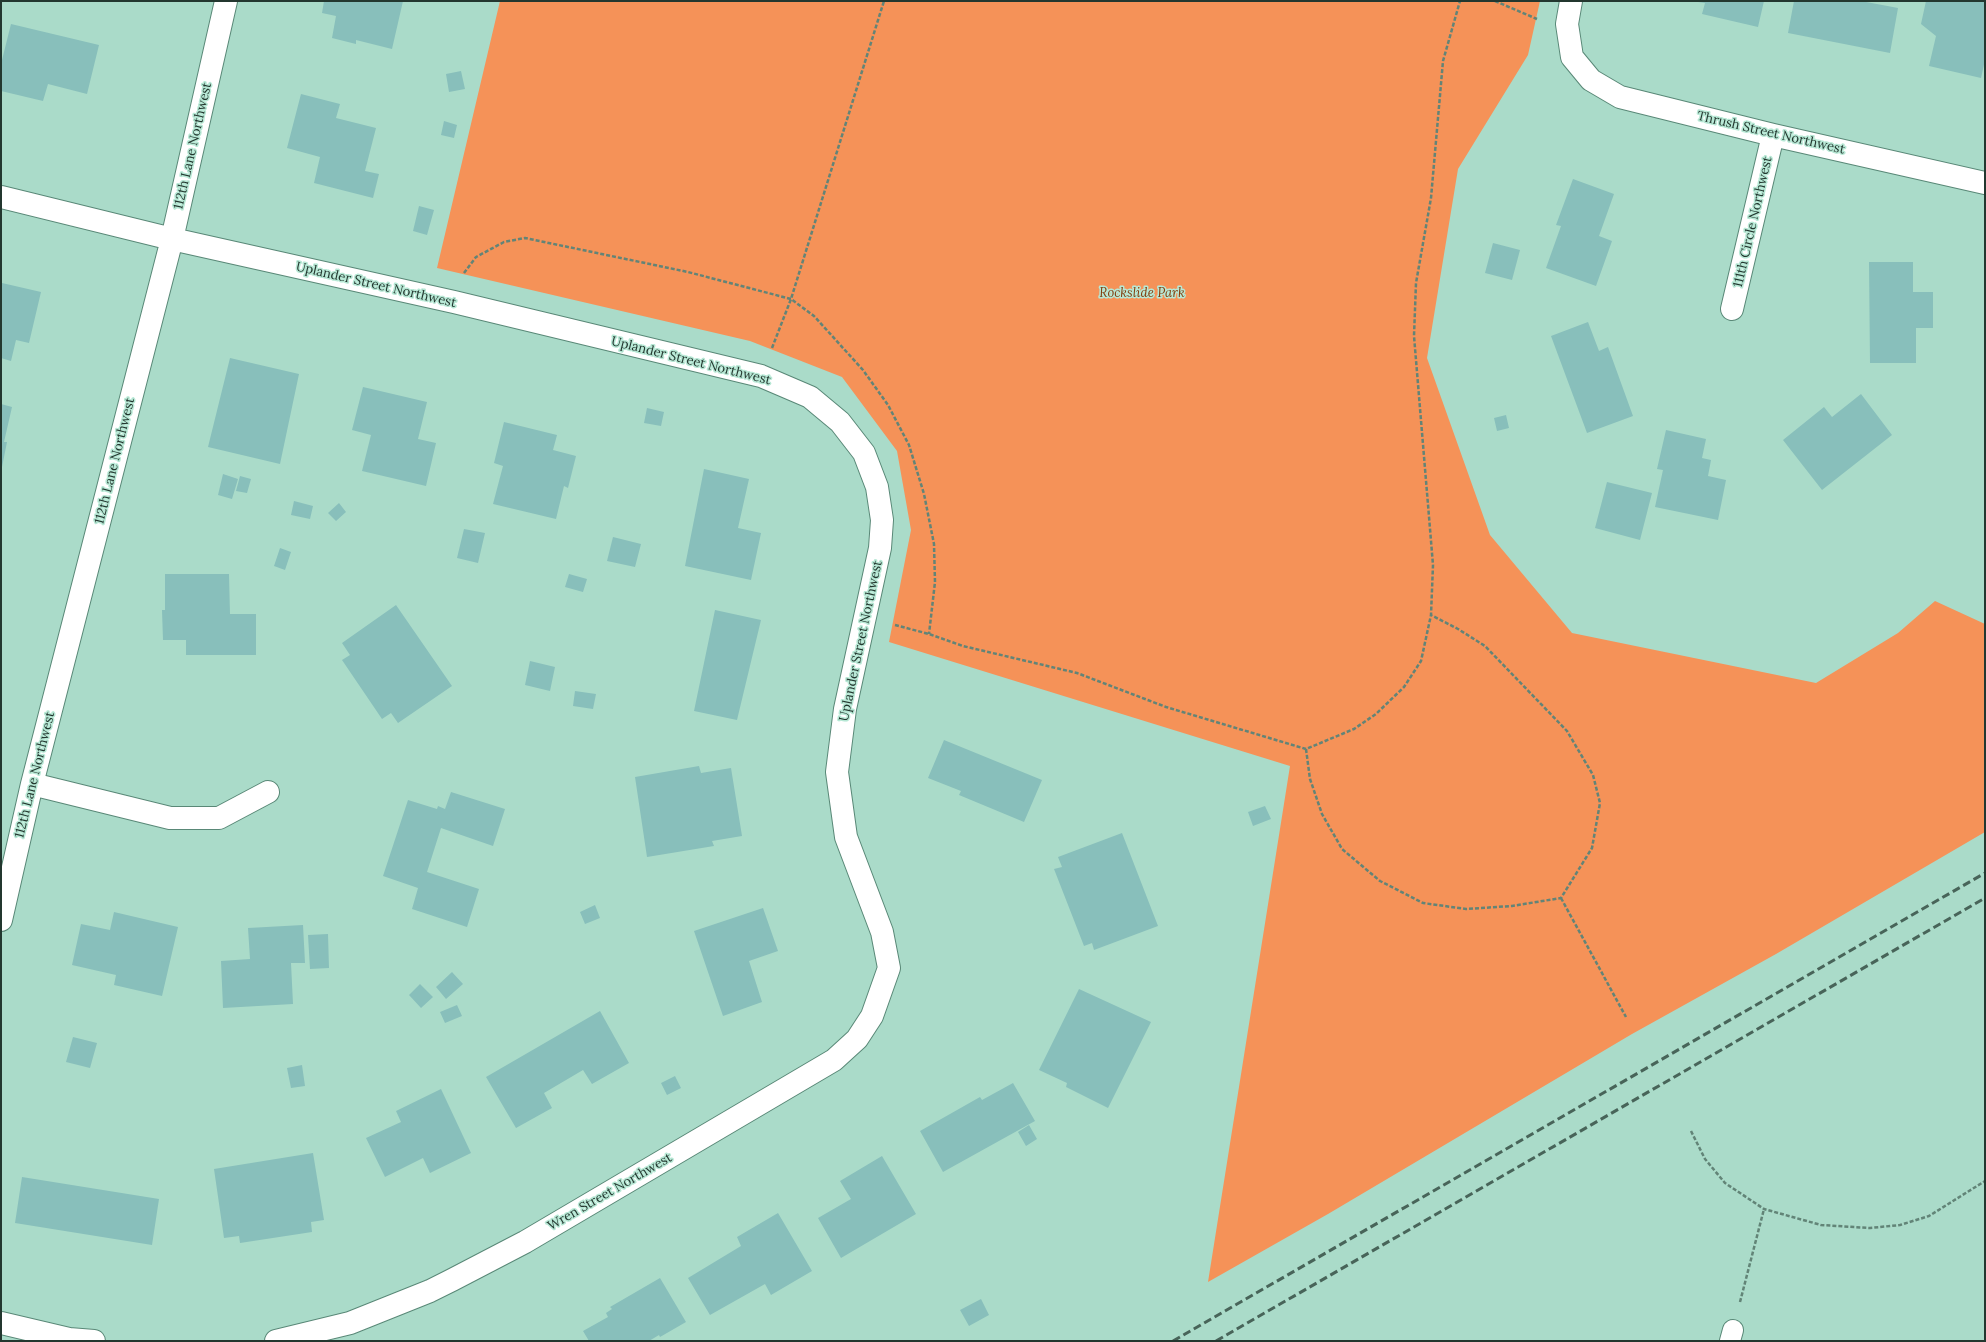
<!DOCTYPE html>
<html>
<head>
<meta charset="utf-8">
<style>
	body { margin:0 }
	#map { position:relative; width:1986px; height:1342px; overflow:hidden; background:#aadbc9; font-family:Lora,serif }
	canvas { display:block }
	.frame { position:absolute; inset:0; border:2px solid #23372f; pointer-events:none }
</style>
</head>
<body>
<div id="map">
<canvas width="1986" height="1342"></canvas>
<div class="frame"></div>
</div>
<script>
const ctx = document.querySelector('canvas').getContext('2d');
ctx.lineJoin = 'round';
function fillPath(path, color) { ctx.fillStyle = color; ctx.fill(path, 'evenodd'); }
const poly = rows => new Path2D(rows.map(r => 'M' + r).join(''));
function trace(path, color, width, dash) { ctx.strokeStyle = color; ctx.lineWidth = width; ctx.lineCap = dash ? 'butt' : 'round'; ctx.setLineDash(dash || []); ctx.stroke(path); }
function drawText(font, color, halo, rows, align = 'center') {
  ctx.font = font + ' Lora,serif'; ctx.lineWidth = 3; ctx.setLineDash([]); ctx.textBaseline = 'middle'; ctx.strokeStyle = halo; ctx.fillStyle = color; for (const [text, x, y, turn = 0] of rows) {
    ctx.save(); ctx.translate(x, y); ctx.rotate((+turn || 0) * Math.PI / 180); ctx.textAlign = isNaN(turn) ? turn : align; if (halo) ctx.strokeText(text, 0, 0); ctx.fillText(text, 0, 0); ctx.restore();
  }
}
fillPath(poly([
	[500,1,1540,1,1528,55,1458,169,1427,358,1490,535,1572,633,1816,683,1898,633,1935,601,1985,624,1985,832,1776,954,1632,1034,1328,1214,1208,1282,1290,766,889,642,911,530,897,451,842,377,750,341,437,268]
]), '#f59258');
fillPath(poly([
	[324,1,403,1,392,49,356,40,356,44,332,38,336,16,322,13],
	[1764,1,1758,27,1702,14,1705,3,1698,2],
	[1794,1,1861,1,1898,8,1890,53,1788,33],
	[1926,1,1985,1,1985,60,1981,78,1929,66,1936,36,1921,24],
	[11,24,99,45,87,94,48,84,43,101,1,91,1,64],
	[461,71,465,89,449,92,446,74],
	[301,94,340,104,336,118,376,128,365,171,379,174,373,198,314,183,320,157,287,148],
	[444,121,457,125,454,138,441,135],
	[1573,179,1614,194,1599,236,1612,241,1596,286,1546,268,1561,226,1556,225],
	[419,206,434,210,427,235,413,231],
	[1493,243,1520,250,1512,280,1485,273],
	[1869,262,1913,262,1913,292,1933,292,1933,328,1916,328,1916,363,1870,363],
	[2,283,41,292,29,343,16,340,11,361,1,358],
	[1588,322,1599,351,1608,347,1633,416,1587,433,1551,336],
	[230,358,299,374,280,464,208,447],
	[363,387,427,402,418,439,436,443,426,486,362,471,371,435,352,430],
	[1861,394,1892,435,1822,490,1783,440,1824,407,1832,417],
	[1,404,12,407,4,442,7,442,2,467],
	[647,408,664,412,661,426,644,423],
	[1506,415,1509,428,1497,431,1494,418],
	[504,422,557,435,553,450,576,456,568,488,564,486,556,519,493,504,503,466,494,463],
	[1666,430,1706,439,1702,458,1711,460,1708,476,1726,480,1718,520,1655,507,1663,470,1657,469],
	[704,469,749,479,738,528,761,533,751,580,685,566],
	[223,474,238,479,232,499,218,495],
	[240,476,251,479,247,493,236,491],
	[1607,482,1652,493,1640,540,1595,528],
	[294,501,313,506,310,519,291,515],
	[339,503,346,512,336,521,328,513],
	[464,529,485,533,478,563,457,558],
	[613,537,641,544,635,567,607,561],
	[280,548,291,552,285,570,274,566],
	[165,574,229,574,230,614,256,614,256,655,186,655,186,640,163,640,162,610,165,610],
	[569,574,587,579,583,592,565,587],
	[396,605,452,686,398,723,391,713,382,719,342,660,350,655,342,643],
	[715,610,761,620,737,720,694,711],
	[530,661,555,667,550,691,525,685],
	[575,691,596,694,593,709,573,706],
	[944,740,1042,780,1024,822,959,795,961,791,928,778],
	[699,766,701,773,731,768,742,836,712,841,714,846,647,857,635,777],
	[451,792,505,809,493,846,441,828,427,872,479,889,467,927,412,909,418,888,383,876,408,800,437,809,438,806,445,809],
	[1265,806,1271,819,1253,826,1248,812],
	[1122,833,1158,926,1094,950,1092,943,1084,946,1054,869,1062,867,1058,857],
	[595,905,600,918,585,924,580,912],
	[763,908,778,951,749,961,762,1002,723,1016,694,931],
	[114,912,178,927,162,996,114,985,116,975,72,965,81,924,110,930],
	[303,925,305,963,291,963,293,1004,223,1008,221,961,250,959,248,928],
	[328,934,329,968,310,969,308,935],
	[452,972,463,984,446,999,436,987],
	[420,984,433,997,421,1008,409,995],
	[1079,989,1151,1022,1108,1108,1066,1087,1067,1083,1039,1070],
	[457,1005,462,1016,445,1023,440,1012],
	[600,1011,629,1063,592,1084,583,1070,544,1093,552,1108,516,1128,486,1077],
	[73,1037,97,1043,90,1068,66,1062],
	[302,1065,305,1086,291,1088,287,1068],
	[675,1076,681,1088,667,1095,661,1083],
	[1013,1083,1035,1121,943,1172,920,1131,980,1097,982,1100],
	[441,1089,471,1153,430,1173,423,1158,385,1177,366,1138,401,1122,396,1111],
	[1029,1125,1037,1139,1026,1146,1018,1132],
	[313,1153,324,1220,311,1222,312,1232,240,1243,239,1236,224,1238,214,1169],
	[882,1156,916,1214,841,1258,818,1218,851,1199,840,1181],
	[22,1177,159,1199,152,1245,15,1223],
	[778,1213,812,1271,771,1295,765,1284,710,1315,688,1278,741,1246,737,1237],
	[660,1278,686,1322,660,1337,659,1335,649,1341,589,1341,583,1331,608,1317,606,1313,612,1309,610,1307],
	[981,1299,989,1315,969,1326,960,1310]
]), '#88bfbb');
const lane = poly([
	[1730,1341,1733,1330]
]);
const street = poly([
	[1571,1,1567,24,1572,57,1591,80,1620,97,1773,135,1985,183],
	[1,197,172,239,454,302,761,376,810,397,840,422,864,453,877,487,882,520,880,548,845,709,837,772,846,837,882,932,889,968,872,1016,857,1039,834,1060,525,1242,452,1280,430,1291,350,1323,276,1341],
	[1732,309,1773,135],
	[32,784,170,818,219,818,268,792],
	[1,920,32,784,172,239,226,1],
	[1,1323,69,1339,94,1341]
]);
trace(lane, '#598877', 22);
trace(street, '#598877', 24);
trace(poly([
	[1495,1,1537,19],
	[464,273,476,257,504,242,525,238,688,272,791,299,814,316,863,370,888,405,909,445,924,494,934,544,935,582,929,634],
	[772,348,791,299,884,1],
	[895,625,929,634,963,646,1077,673,1166,707,1306,749,1354,729,1376,714,1404,687,1421,661,1431,615,1433,565,1414,336,1416,283,1431,198,1443,61,1460,1],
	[1306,749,1310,779,1322,814,1342,849,1380,881,1423,903,1466,909,1512,906,1561,898,1592,848,1600,803,1593,775,1567,731,1485,646,1458,629,1431,615],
	[1561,898,1626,1017],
	[1691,1131,1705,1159,1725,1183,1764,1209,1821,1225,1870,1228,1900,1225,1929,1216,1985,1181],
	[1740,1302,1764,1209]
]), '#628477', 2.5, [4, 2]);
trace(lane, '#fff', 20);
trace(street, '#fff', 22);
trace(poly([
	[1173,1341,1985,873],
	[1216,1341,1985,898]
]), '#486459', 3, [8, 4]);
drawText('13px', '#23372f', '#b7e8d5', [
	["Thrush Street Northwest",1771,133,13],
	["112th Lane Northwest",193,146,-77],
	["111th Circle Northwest",1753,222,-77],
	["Uplander Street Northwest",376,285,13],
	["Uplander Street Northwest",691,361,14],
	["112th Lane Northwest",115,461,-76],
	["Uplander Street Northwest",861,641,-78],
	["112th Lane Northwest",35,775,-76],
	["Wren Street Northwest",610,1192,-30]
]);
drawText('italic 13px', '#823d0d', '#b7e8d5', [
	["Rockslide Park",1142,293]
]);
</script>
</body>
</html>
